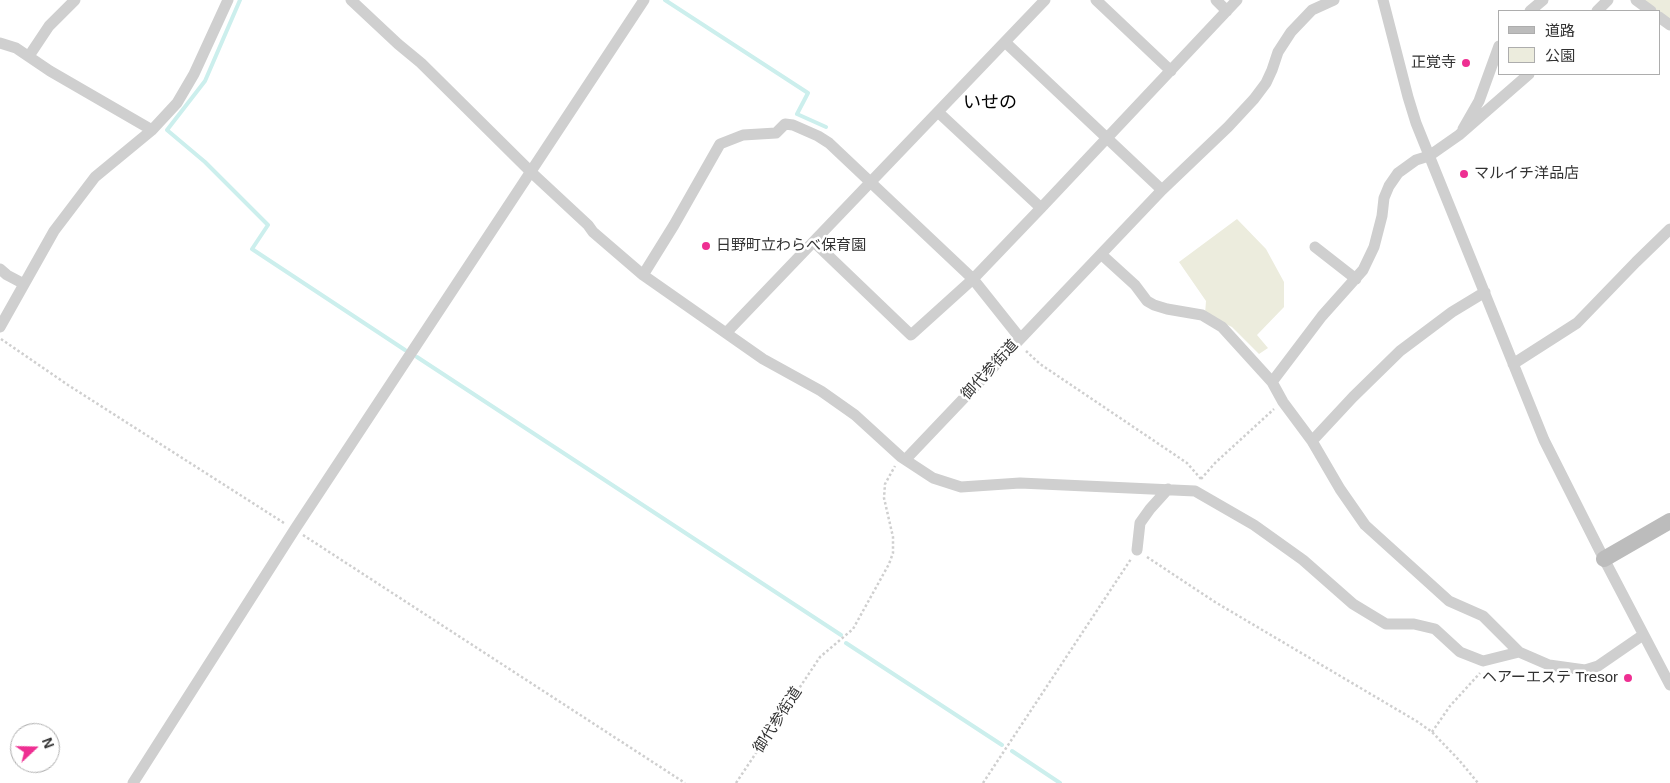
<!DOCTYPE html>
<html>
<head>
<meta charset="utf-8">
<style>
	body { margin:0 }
	#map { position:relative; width:1670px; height:783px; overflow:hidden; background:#fff; font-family:Helvetica,"Noto Sans JP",sans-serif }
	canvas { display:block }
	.legend { position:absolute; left:1498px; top:10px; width:162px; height:65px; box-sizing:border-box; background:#fff; border:1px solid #adadad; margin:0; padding:6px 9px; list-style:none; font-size:15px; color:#323232 }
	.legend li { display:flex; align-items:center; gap:10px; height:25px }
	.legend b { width:25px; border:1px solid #adadad }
	.north { position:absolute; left:10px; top:723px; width:50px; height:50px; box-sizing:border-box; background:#fff; border:1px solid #adadad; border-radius:50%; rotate:69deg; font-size:14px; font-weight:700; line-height:20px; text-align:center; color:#323232 }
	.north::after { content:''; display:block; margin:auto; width:18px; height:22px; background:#ee2f92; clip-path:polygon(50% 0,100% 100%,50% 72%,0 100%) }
</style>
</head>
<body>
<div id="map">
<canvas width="1670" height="783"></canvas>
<ul class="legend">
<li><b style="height:6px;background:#bcbcbc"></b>道路</li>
<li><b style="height:14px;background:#ececdd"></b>公園</li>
</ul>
<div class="north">N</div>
</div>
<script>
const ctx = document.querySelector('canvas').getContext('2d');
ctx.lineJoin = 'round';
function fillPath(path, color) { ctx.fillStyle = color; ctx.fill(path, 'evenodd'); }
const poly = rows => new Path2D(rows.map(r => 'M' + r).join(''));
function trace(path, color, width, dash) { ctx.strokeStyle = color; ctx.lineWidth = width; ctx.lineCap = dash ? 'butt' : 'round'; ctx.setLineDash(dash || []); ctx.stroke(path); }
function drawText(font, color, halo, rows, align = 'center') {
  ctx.font = font + ' Helvetica,"Noto Sans JP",sans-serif'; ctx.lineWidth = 5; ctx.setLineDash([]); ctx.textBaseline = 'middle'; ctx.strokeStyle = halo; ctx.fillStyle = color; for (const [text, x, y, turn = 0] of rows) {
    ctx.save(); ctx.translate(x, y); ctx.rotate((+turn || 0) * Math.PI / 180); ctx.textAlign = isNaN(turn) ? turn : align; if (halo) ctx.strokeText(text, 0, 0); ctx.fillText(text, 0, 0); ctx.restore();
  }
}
fillPath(poly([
	[1642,0,1670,0,1670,26,1659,15,1659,11,1654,11],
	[1237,219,1266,249,1284,282,1284,307,1257,335,1268,348,1259,354,1232,327,1205,314,1206,301,1179,262]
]), '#ececdd');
trace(poly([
	[240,0,205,81,167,130,205,162,268,225,252,249,405,350],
	[665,0,808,93,797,114,826,127],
	[417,357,841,635],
	[846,643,1002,745],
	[1012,751,1060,783]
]), '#ccefed', 4);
trace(poly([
	[1,339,68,385,284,523],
	[1026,351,1040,364,1187,463,1201,479],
	[1201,479,1215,463,1274,409],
	[303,535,685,783],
	[1147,557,1215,602,1418,722,1432,732,1459,760,1478,783],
	[1432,732,1450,706,1480,673],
	[736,783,820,657,853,629,889,564,893,553,893,537,884,498,885,484,895,466],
	[983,783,1131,559]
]), '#cfcfcf', 2.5, [2.5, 2.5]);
trace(poly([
	[351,0,398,44,421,63,531,172,588,225,593,232,643,275,763,359,821,391,855,415,901,457,933,478,961,487,1020,483,1195,491,1254,525,1303,560,1353,604,1386,624,1414,624,1435,629,1460,652,1483,661,1519,652],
	[1096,0,1171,71],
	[1216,0,1227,11],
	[1383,0,1408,97,1416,123,1544,440,1604,559,1670,685],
	[1636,0,1651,11],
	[1530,11,1543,0],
	[1597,11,1608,0],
	[1659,17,1670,25],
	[1005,42,1162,190],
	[0,43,16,48,50,71,152,130],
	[29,56,49,26,75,0],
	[938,112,1041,208],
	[1463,129,1479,101,1499,46],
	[814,242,911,335,973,279,1041,208,1237,0],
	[1315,247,1356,279],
	[1102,255,1135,285,1147,301,1154,305,1167,309,1202,315,1222,327,1272,382,1283,402,1312,441,1340,489,1365,525,1449,601,1483,616,1519,652,1549,665,1585,670,1598,666,1643,635],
	[0,269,7,275,24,284],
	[643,275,674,225,720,144,743,135,776,133,785,124,793,125,818,136,829,143,973,279,1020,338],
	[0,327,54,231,95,177,152,130,177,103,194,74,228,0],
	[726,333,1045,0],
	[1513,364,1577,323,1636,262,1670,229],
	[1272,382,1322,316,1363,270,1374,247,1382,216,1384,198,1389,186,1398,173,1416,160,1429,156,1459,135,1529,74],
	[1312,441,1353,397,1400,351,1452,312,1485,292],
	[906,459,1162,190,1228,127,1254,99,1266,83,1272,70,1278,52,1291,32,1312,10,1334,0],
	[1137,550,1140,523,1150,509,1168,489],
	[133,783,295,529,644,0]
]), '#cfcfcf', 11);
trace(poly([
	[1604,559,1670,521]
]), '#bcbcbc', 16);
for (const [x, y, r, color] of [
	[1466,63,5,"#ee2f92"],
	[1464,174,5,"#ee2f92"],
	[706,246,5,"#ee2f92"],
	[1628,678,5,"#ee2f92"]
]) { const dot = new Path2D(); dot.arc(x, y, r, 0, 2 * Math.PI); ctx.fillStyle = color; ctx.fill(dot); trace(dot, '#fff', 2); }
drawText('15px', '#323232', '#fff', [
	["正覚寺",1456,63],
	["マルイチ洋品店",1474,174,"left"],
	["日野町立わらべ保育園",716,246,"left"],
	["ヘアーエステ Tresor",1618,678]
], 'right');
drawText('15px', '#323232', '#fff', [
	["御代参街道",990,370,-47],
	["御代参街道",778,720,-57]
]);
drawText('18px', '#000', '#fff', [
	["いせの",990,103]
]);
</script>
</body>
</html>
